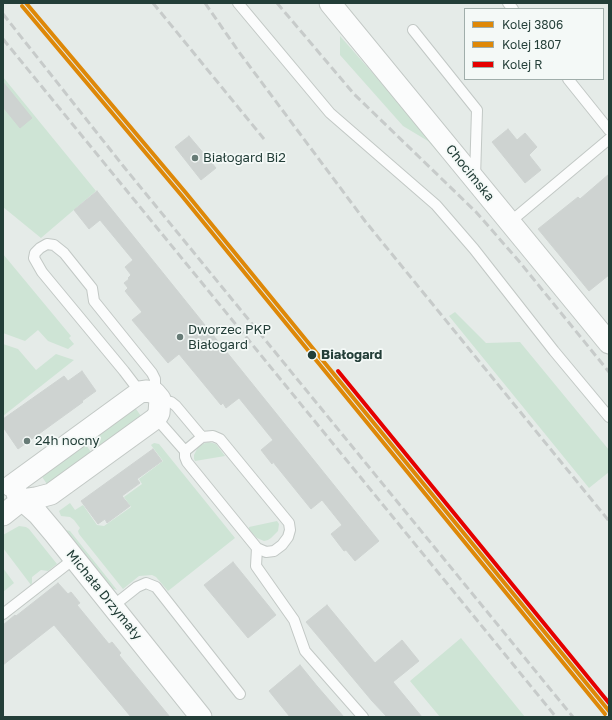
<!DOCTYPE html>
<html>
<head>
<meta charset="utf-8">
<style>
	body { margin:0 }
	#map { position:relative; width:612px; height:720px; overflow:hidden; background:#e5ebe8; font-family:"Golos Text",sans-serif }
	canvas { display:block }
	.frame { position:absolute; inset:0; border:4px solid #233e38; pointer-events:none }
	.legend { position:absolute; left:464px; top:8px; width:140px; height:72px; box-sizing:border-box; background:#f4f9f7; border:1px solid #a0aeab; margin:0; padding:5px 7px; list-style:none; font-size:12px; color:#233e38 }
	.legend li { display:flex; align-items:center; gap:8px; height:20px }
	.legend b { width:20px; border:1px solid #a0aeab }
</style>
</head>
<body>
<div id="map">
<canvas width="612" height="720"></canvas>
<div class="frame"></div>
<ul class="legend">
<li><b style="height:5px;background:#de8808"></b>Kolej 3806</li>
<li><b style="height:5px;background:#de8808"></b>Kolej 1807</li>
<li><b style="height:5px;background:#e50000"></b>Kolej R</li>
</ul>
</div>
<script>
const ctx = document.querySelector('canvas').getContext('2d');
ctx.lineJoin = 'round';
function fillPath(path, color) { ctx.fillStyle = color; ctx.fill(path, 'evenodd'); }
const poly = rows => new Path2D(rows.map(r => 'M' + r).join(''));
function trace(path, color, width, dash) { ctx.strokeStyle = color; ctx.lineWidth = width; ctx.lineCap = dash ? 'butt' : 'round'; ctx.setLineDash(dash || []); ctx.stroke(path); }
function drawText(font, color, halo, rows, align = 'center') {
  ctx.font = font + ' "Golos Text",sans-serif'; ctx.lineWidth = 3.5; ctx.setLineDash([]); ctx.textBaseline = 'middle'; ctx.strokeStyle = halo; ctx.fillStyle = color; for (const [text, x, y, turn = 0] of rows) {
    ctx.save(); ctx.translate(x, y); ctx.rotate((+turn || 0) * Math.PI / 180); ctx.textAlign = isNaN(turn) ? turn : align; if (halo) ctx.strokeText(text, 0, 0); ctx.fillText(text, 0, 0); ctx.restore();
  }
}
fillPath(poly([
	[340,36,445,155,442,157,428,141,403,126,340,55],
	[3,77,96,191,41,238,3,207],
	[3,254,71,336,69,338,74,344,68,349,48,341,38,330,25,341,3,333],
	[455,312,486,343,520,342,609,450,609,472,589,488,449,316],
	[3,344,18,349,36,370,56,354,74,360,3,416],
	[134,406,143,419,99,451,89,438],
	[84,442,93,455,49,487,40,474],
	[209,442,216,444,225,456,195,461,194,459,194,455,198,447,205,443],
	[154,443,159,444,235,538,168,591,156,577,152,575,139,576,123,589,79,534,78,531,80,528,74,520,70,517,61,516,59,511,70,503,75,510,83,505,97,525,104,526,131,507,124,497,142,484,139,479,163,461,151,445],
	[277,521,279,524,278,531,271,538,268,540,264,541,257,538,249,530,249,527],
	[19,526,26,527,29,529,57,564,48,571,41,570,32,577,32,583,31,585,3,548,3,535],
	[66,530,70,531,117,590,110,588,63,533],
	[3,568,14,583,3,592],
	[461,638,525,717,440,717,410,681]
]), '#cee4d5');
const building = poly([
	[3,82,32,118,20,128,3,107,3,82],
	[508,129,517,140,525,133,537,147,529,155,541,170,525,183,492,142,508,129],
	[189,136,216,168,201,180,175,147,189,136],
	[609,174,609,275,589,291,538,229,578,197,580,199,609,174],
	[97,191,379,541,355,561,346,550,344,551,331,534,342,525,322,500,311,509,273,462,272,464,261,450,273,440,239,398,226,408,223,403,221,405,179,354,168,363,132,320,142,312,125,291,128,288,124,283,129,279,128,278,131,275,125,267,133,260,100,220,89,229,74,210,97,191],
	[82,371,96,391,82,401,83,402,18,449,3,427,3,419,64,376,68,381,82,371],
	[153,449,162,461,137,479,140,483,122,496,130,506,107,523,105,519,98,524,81,501,153,449],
	[233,562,276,615,248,638,204,585,233,562],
	[58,583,68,594,71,592,80,603,77,605,109,644,112,642,121,653,119,655,170,717,131,717,54,625,3,665,3,625,15,615,16,616,58,583],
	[327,605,375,663,402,640,419,661,393,682,422,717,387,717,372,701,306,622,327,605],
	[300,665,317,686,344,717,290,717,269,691,300,665]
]);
fillPath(building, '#ced3d1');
trace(building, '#ced3d1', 1);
const lane = poly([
	[238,3,330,113,436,205,474,249,554,351,609,417],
	[508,3,513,9],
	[413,30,477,110,475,178],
	[568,79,609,130],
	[510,222,609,139],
	[140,392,124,371,42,272,34,258,35,253,40,248,47,244,54,245,64,253,92,288,94,301,152,373,155,379,155,393],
	[156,418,185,451,185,457,187,462,257,548,266,552,274,551,282,545,288,537,290,530,289,523,220,439,213,436,202,437,176,406,171,402,160,399],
	[185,451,202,437],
	[257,548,256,566,294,620,305,651,363,717],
	[113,606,137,587,146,583,156,587,240,694],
	[3,614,75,558]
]);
const street = poly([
	[330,3,609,343],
	[11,486,140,392,147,391,155,393,160,399,159,413,156,418,51,494,36,498,22,500],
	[17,494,22,500,38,514,54,533,201,717],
	[3,515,22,500]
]);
trace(lane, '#c2c8c5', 12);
trace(street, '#c2c8c5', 23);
trace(lane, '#fbfcfc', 10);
trace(street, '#fbfcfc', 21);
trace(poly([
	[153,3,264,139],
	[205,3,239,52,365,221,609,521],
	[277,3,354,94,476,212,518,260,609,372],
	[3,14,124,167,573,717],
	[3,39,556,717]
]), '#c7cbca', 3, [8, 4]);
trace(poly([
	[26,3,186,193,609,711]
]), '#de8808', 4);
trace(poly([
	[22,6,182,196,605,714]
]), '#de8808', 4);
trace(poly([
	[338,371,609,703]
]), '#e50000', 4);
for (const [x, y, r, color] of [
	[195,158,4,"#677b76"],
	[180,337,4,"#677b76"],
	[312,355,5,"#233e38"],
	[27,441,4,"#677b76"]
]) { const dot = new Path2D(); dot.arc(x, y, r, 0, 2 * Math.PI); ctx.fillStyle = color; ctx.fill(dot); trace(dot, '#f4f9f7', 1.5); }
drawText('13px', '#233e38', '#f4f9f7', [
	["Białogard Bi2",203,158],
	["Dworzec PKP",188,330],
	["Białogard",188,345],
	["24h nocny",35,441]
], 'left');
drawText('13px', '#233e38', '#f4f9f7', [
	["Chocimska",470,173,51],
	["Michała Drzymały",104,595,51]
]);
drawText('bold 13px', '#233e38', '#f4f9f7', [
	["Białogard",321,355]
], 'left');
</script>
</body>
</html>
